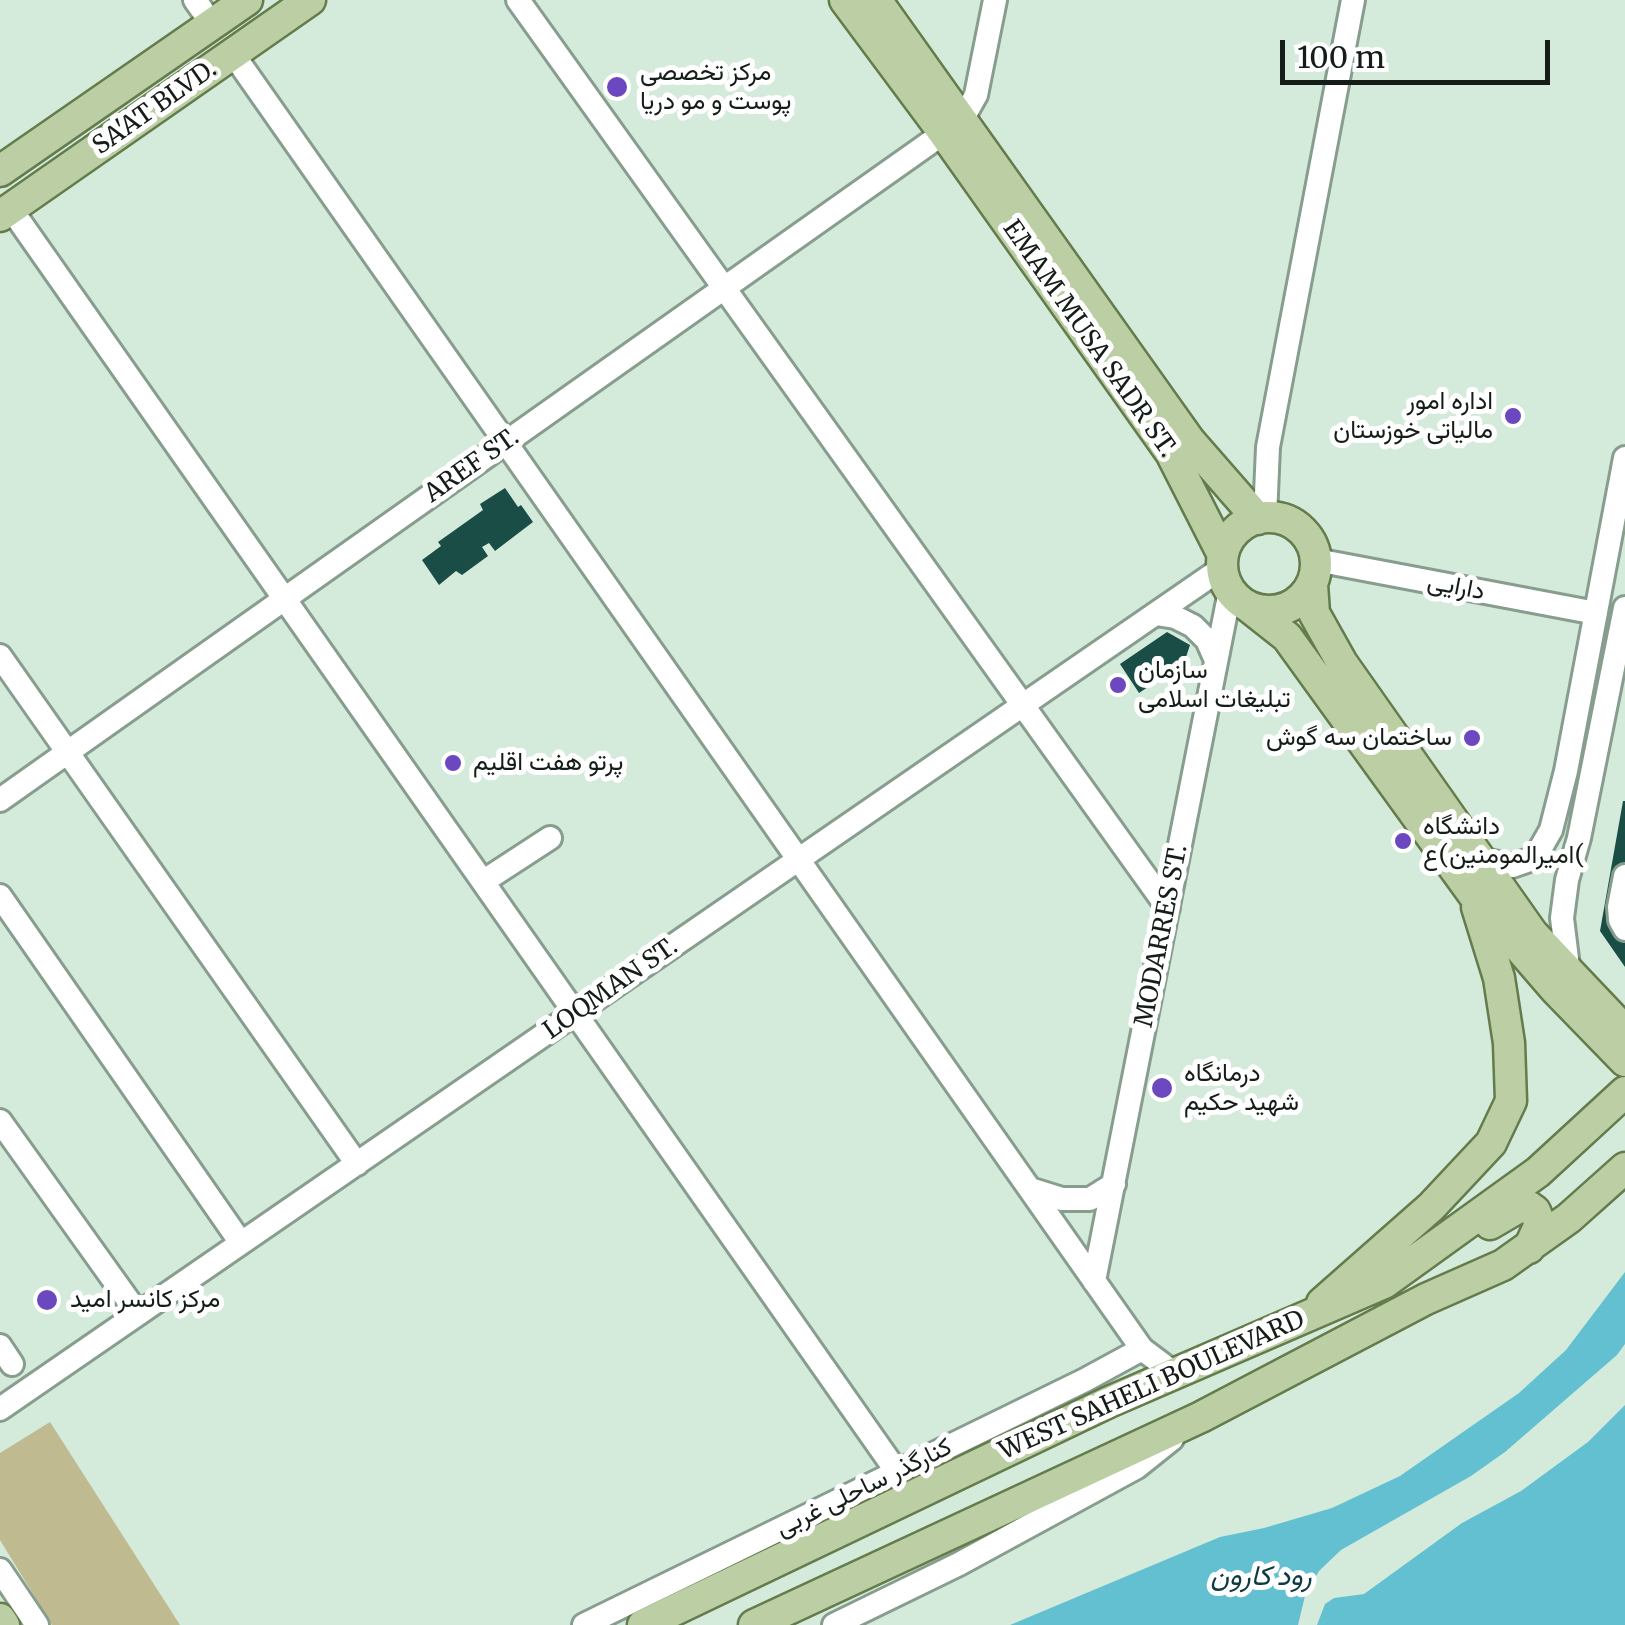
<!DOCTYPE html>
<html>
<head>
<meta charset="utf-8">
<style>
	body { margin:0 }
	#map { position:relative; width:1625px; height:1625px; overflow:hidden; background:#d4ebdb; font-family:Merriweather,serif }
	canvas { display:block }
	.scale { position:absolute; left:1280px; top:40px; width:270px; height:45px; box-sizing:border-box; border:5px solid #151d18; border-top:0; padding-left:12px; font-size:30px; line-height:35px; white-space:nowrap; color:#151d18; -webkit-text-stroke:8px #fff; paint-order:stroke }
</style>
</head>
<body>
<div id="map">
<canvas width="1625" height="1625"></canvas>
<div class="scale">100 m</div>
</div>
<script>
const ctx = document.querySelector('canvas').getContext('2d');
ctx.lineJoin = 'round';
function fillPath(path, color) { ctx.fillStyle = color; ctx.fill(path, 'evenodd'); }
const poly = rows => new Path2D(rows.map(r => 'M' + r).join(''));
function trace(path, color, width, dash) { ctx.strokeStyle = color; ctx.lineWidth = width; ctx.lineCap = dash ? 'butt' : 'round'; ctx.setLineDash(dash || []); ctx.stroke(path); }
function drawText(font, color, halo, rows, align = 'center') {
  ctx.font = font + ' Merriweather,Vazirmatn,serif'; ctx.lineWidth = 10; ctx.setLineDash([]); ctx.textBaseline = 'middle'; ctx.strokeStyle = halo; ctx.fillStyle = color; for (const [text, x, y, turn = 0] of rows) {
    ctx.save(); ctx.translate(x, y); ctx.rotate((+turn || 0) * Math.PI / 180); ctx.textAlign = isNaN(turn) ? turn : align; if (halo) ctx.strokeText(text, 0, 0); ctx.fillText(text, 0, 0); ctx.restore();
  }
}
fillPath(poly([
	[50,1422,180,1625,52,1625,0,1540,0,1453]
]), '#bfba90');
fillPath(poly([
	[1625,1272,1625,1344,1617,1355,1505,1452,1471,1476,1341,1550,1319,1571,1305,1596,1298,1625,1010,1625,1220,1537,1264,1528,1332,1508,1400,1476,1519,1393,1566,1350],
	[1625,1405,1625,1625,1317,1625,1325,1604,1334,1598,1364,1594,1462,1523,1521,1491,1588,1442]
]), '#62c0d1');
fillPath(poly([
	[505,488,518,507,521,505,533,522,495,551,489,543,482,547,488,556,462,575,456,571,439,585,422,560,441,546,438,542,483,510,480,504],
	[1167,632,1190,645,1184,663,1139,693,1120,664],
	[1623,801,1625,801,1625,967,1600,931]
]), '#194d46');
const minor = poly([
	[195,0,212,24],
	[518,0,1168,908],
	[233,54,1142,1349,1174,1373],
	[11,209,897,1472],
	[1265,517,1268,447,1353,0],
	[1316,560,1596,613],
	[1156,614,1175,617,1193,626,1207,640,1215,658],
	[0,656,357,1164],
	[0,800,962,120,976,95,995,0],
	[1479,859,1512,866,1535,858,1551,830,1566,771,1625,458],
	[1625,876,1619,907,1620,920,1625,929],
	[484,881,550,838],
	[0,896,241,1243],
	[1569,975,1562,918,1567,880,1579,838,1625,608],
	[0,1121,138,1314],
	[1030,1189,1062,1199,1090,1199,1114,1184],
	[1094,1281,1230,591],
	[0,1346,12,1364],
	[0,1409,1222,568],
	[0,1570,37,1625],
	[584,1625,1085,1380,1142,1349],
	[834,1625,959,1564,1137,1467,1172,1439]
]);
const major = poly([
	[845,0,944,133,1171,453,1222,553],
	[876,0,1189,440,1258,519],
	[0,171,247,0],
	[0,216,310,0],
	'1222 564a47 47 0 1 1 94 0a47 47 0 1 1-94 0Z',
	[1312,584,1314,613,1342,663,1532,933,1625,1031],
	[1249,607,1287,637,1473,894,1555,989,1625,1061],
	[1490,1224,1519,1207,1528,1206,1535,1211,1540,1224,1529,1248],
	[1322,1303,1431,1207,1491,1143,1511,1101,1509,1043,1499,978,1477,907],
	[0,1619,4,1625],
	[643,1625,1109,1402,1384,1283,1538,1172,1625,1092],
	[754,1625,1201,1417,1426,1299,1503,1265,1569,1218,1625,1168]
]);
trace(minor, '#879d8e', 28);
trace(major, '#647b4c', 35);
trace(minor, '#fff', 22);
trace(major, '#bbcea4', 30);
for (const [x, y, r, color] of [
	[617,87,12,"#6b47c0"],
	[1513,416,10,"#6b47c0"],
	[1118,685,10,"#6b47c0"],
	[1472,738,10,"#6b47c0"],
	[453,763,10,"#6b47c0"],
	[1403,841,10,"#6b47c0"],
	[1162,1088,12,"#6b47c0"],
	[47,1300,12,"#6b47c0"]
]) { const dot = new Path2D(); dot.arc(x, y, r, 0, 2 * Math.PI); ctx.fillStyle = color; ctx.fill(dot); trace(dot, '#fff', 4); }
drawText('25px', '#151d18', '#fff', [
	["مرکز تخصصی",640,73],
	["پوست و مو دریا",640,102],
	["اداره امور",1493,402,"right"],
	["مالیاتی خوزستان",1493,431,"right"],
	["سازمان",1138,671],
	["تبلیغات اسلامی",1138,700],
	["ساختمان سه گوش",1452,738,"right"],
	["پرتو هفت اقلیم",473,763],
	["دانشگاه",1423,827],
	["امیرالمومنین)ع(",1423,856],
	["درمانگاه",1184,1074],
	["شهید حکیم",1184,1103],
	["مرکز کانسر امید",70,1300]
], 'left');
drawText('25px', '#151d18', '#fff', [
	["SA'AT BLVD.",155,108,-35],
	["EMAM MUSA SADR ST.",1089,339,55],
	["AREF ST.",472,466,-35],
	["دارایی",1456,587,11],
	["MODARRES ST.",1162,936,-79],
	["LOQMAN ST.",611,989,-35],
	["WEST SAHELI BOULEVARD",1152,1386,-24],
	["کنارگذر ساحلی غربی",864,1488,-26]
]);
drawText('italic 28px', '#0e3b42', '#fff', [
	["رود کارون",1261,1577]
]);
</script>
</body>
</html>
